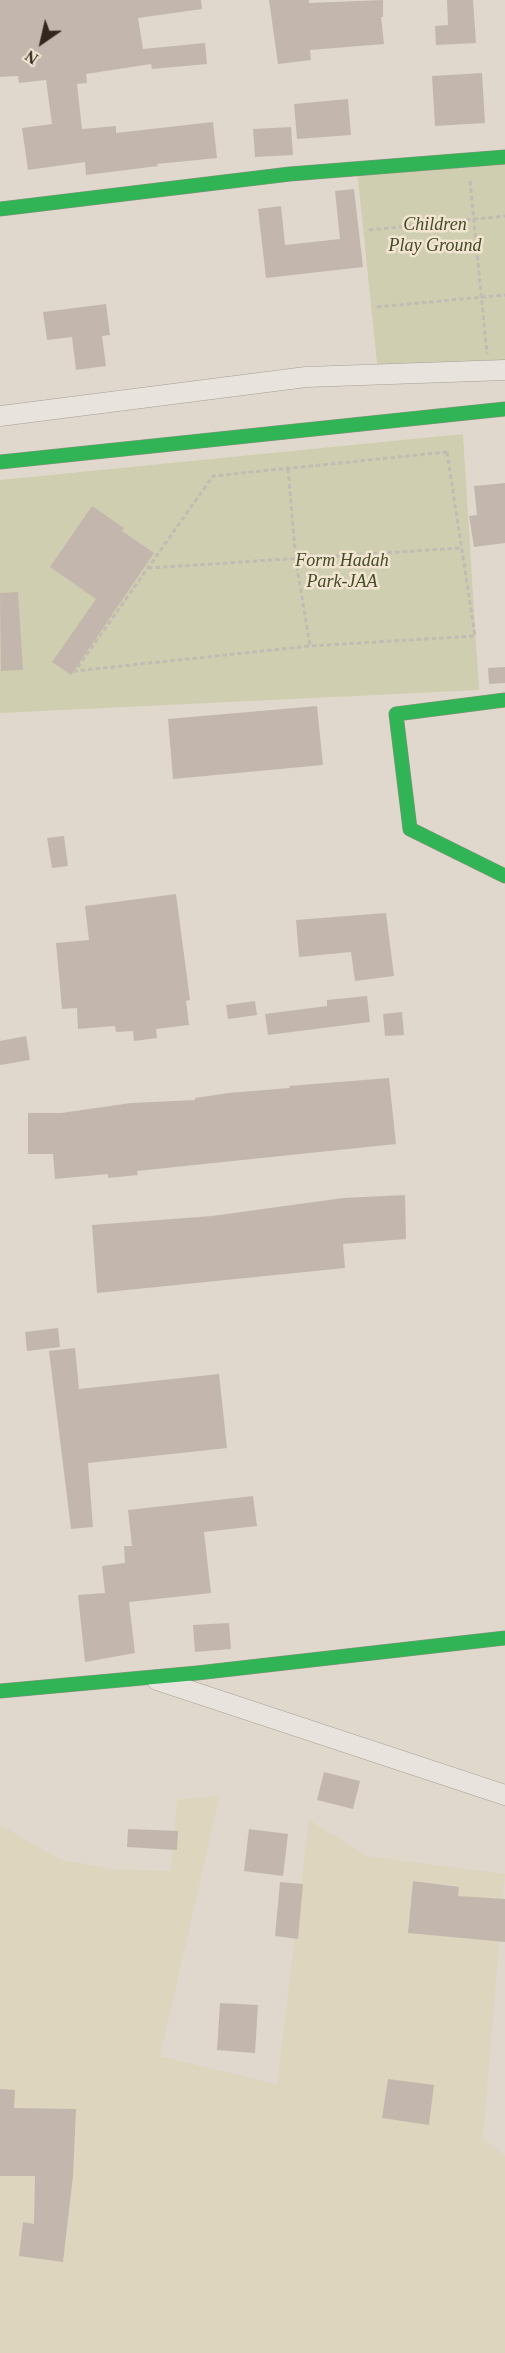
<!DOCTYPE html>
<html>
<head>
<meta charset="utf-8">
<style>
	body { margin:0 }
	#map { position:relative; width:505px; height:2353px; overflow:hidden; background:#e0d8cc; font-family:Georgia,serif }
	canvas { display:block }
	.north { position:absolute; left:12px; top:12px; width:60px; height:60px; -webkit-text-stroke:4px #f1e5d2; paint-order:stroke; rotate:214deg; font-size:16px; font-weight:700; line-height:24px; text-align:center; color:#32261f }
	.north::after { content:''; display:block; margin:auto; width:21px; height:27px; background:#32261f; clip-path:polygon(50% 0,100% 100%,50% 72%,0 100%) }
</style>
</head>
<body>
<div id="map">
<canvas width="505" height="2353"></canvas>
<div class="north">N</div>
</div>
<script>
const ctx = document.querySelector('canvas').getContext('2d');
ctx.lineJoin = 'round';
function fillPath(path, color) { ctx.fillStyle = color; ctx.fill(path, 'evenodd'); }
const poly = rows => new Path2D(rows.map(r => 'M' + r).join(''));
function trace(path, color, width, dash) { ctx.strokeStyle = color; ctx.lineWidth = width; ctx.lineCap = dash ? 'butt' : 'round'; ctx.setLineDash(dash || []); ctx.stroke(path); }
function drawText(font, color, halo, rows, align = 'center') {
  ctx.font = font + ' Georgia,serif'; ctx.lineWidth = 5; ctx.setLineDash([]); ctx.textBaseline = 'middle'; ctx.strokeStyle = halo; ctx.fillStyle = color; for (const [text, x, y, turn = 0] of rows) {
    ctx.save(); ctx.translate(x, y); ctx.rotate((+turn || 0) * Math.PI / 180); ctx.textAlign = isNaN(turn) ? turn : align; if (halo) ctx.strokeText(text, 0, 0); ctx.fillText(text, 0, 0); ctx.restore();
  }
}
fillPath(poly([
	[220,1795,160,2056,277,2084,309,1820,367,1856,505,1874,483,2138,505,2156,505,2353,0,2353,0,1825,59,1859,112,1869,171,1871,177,1800]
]), '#ded5be');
fillPath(poly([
	[505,157,505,365,378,373,357,169],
	[463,434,479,690,0,713,0,480]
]), '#d0ceb0');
fillPath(poly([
	[0,0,201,0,202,9,138,18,143,49,205,43,207,64,152,69,151,64,86,74,87,83,77,84,82,129,116,126,116,133,213,122,217,158,157,164,158,166,86,175,85,162,28,170,22,128,52,124,46,80,19,83,18,76,0,77],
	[269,0,309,0,309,3,383,0,383,17,381,17,384,44,310,50,311,60,278,64],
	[447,0,473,0,476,43,436,45,435,26,448,25],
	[482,73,485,123,435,126,432,76],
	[348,99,351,135,297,139,294,104],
	[291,127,293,155,255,157,253,129],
	[354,189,363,267,266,278,258,209,281,206,285,245,340,239,335,191],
	[106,304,110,335,102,336,106,366,76,370,72,337,47,340,43,312],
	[505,483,505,543,474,547,469,516,477,515,474,486],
	[92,506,124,528,122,531,154,553,71,675,52,662,96,599,50,567],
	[18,592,23,670,1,671,0,593],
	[505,667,505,683,489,684,488,668],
	[317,706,323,765,173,779,168,719],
	[64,836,68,866,52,868,47,838],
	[176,894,190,1000,186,1001,189,1025,156,1029,157,1038,134,1041,133,1031,116,1032,115,1026,78,1029,77,1008,62,1009,56,943,89,940,85,906],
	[386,913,394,976,355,981,351,952,299,957,296,920],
	[367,996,370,1022,268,1035,265,1014,327,1006,327,1000],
	[255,1001,257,1015,228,1019,226,1005],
	[402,1012,404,1035,385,1036,383,1014],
	[26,1036,30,1060,0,1065,0,1041],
	[389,1078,396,1144,137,1171,138,1175,108,1178,108,1174,55,1179,53,1154,28,1154,28,1113,61,1113,131,1103,195,1100,195,1098,228,1093,290,1088,289,1086],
	[405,1195,406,1239,343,1244,345,1268,97,1293,92,1225,212,1216,343,1198],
	[58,1328,60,1347,27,1351,25,1332],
	[75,1348,79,1389,219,1374,227,1448,88,1463,93,1527,71,1529,49,1351],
	[253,1496,257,1526,204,1532,211,1593,129,1602,135,1653,85,1662,78,1595,105,1593,102,1566,125,1563,124,1546,132,1546,128,1510],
	[229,1623,231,1649,195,1652,193,1625],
	[324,1772,360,1781,353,1809,317,1800],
	[128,1829,178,1831,177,1850,127,1847],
	[249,1829,288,1834,283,1876,244,1871],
	[413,1881,459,1887,458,1896,505,1899,505,1942,408,1933],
	[280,1882,303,1884,298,1939,275,1936],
	[220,2003,258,2005,255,2053,217,2050],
	[388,2079,434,2085,429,2125,382,2118],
	[0,2089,15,2090,14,2108,76,2109,73,2176,63,2262,19,2256,23,2222,34,2224,35,2176,0,2176]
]), '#c3b7ad');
const street = poly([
	[0,416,306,377,505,370],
	[157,1680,505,1795]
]);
const fast = poly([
	[0,209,290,174,505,157],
	[0,462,505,409],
	[505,700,396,714,410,829,505,876],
	[0,1691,197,1673,505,1638]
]);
trace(street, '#a59e95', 21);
trace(fast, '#958d84', 15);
trace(poly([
	[470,181,487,354],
	[369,230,505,216],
	[377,307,505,295],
	[447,452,475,636,310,646,75,671,213,476,447,452],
	[288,469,296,561,310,646],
	[148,568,461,548]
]), '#c1bbb4', 3, [4.5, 3]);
trace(street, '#e8e4dd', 20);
trace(fast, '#30b455', 14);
drawText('italic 18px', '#464c28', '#f1e5d2', [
	["Children",435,225],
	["Play Ground",435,246],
	["Form Hadah",342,561],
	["Park-JAA",342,582]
]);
</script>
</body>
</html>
